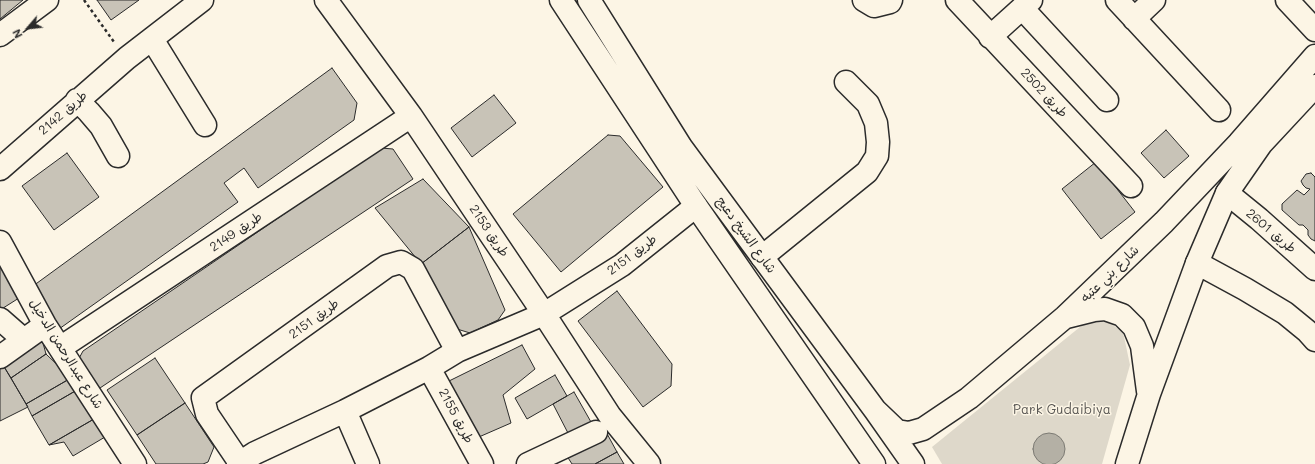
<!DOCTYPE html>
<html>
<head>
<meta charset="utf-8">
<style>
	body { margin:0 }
	#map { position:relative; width:1315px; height:464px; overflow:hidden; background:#fcf5e5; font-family:Mali,sans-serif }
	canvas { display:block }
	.north { position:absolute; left:8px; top:8px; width:40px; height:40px; -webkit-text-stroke:3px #fcf5e5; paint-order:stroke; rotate:242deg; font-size:11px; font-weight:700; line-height:16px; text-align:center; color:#2b2b2b }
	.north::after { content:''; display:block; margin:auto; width:14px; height:18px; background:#2b2b2b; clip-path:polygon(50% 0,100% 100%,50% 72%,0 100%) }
</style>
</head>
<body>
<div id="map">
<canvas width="1315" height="464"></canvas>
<div class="north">N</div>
</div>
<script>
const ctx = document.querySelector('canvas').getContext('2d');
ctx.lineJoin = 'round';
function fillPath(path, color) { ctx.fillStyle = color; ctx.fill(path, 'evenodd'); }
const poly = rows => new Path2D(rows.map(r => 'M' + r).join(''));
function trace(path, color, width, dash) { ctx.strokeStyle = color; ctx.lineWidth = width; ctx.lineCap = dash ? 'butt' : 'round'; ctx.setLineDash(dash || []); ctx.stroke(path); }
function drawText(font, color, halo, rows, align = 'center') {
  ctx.font = font + ' Mali,"Playpen Sans Arabic",sans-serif'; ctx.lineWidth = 3; ctx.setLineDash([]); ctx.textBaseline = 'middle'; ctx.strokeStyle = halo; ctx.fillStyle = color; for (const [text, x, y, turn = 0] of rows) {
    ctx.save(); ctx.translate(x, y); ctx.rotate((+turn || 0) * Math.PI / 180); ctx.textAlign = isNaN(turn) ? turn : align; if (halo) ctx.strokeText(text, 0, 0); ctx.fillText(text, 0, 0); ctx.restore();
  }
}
fillPath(poly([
	[1096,314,1123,332,1130,365,1102,464,942,464,932,447]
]), '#ded8ca');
const water = poly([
	'1033 449a16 16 0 1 1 32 0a16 16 0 1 1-32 0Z'
]);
fillPath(water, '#b4b0a5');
trace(water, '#7d7b74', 1);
const building = poly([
	[0,0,23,0,0,19,0,0],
	[97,0,139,0,111,20,97,0],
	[332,68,357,103,354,120,258,188,244,168,224,183,238,202,59,329,33,286,332,68],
	[494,95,516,123,472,157,451,128,494,95],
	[1166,130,1189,156,1164,178,1141,153,1166,130],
	[608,135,620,136,663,187,561,272,513,214,608,135],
	[381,148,393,149,413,179,94,392,77,362,83,351,381,148],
	[67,153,99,197,54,230,22,186,67,153],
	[1096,162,1135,212,1101,239,1062,189,1096,162],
	[1311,173,1315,177,1315,241,1311,239,1308,235,1308,230,1303,225,1299,225,1282,210,1282,204,1297,190,1304,195,1310,189,1306,188,1303,185,1301,181,1306,174,1311,173],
	[423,179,469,227,421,264,375,208,423,179],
	[469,227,505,310,498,320,470,333,457,329,421,264,469,227],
	[6,263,19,298,0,310,0,267,6,263],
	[617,291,672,364,671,386,643,407,578,321,617,291],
	[36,337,43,343,46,354,11,378,3,365,36,337],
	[522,345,535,369,503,395,511,423,472,440,447,393,449,381,522,345],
	[46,354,71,378,26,404,11,378,46,354],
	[155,358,185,403,137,435,107,390,155,358],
	[3,365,28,407,0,421,0,367,3,365],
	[555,375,567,396,527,419,515,398,555,375],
	[71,378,77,390,32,416,26,404,71,378],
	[77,390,94,419,49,445,32,416,77,390],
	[574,392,591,422,569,435,553,404,574,392],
	[185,403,214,447,208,462,203,464,156,464,137,435,185,403],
	[94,419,105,437,73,456,64,442,49,445,94,419],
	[605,430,617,452,595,464,572,464,565,453,605,430],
	[617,452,624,464,595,464,617,452]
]);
fillPath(building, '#c8c3b7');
trace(building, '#2b2b2b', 1);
const minor = poly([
	[326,0,411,116,544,314,610,416,649,464],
	[864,0,874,6,890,2,891,0],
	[957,0,1131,186],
	[1117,0,1219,110],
	[1287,0,1315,30],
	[1022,8,1107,100],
	[1134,19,1154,0],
	[0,35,47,0],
	[990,37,1031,0],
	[152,39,205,125],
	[77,100,89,112,101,126,118,156],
	[0,169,127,58,202,0],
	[1227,193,1259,219,1315,269],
	[0,242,45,325,135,464],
	[762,257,867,172,877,156,878,142,876,123,868,104,846,82],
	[1197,263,1245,289,1285,313,1307,331,1315,340],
	[0,319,24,340],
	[60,348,411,116],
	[0,357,45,325],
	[429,368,482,464],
	[345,411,368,464],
	[240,463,207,414,203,398,387,266,401,262,413,269,457,351],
	[238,464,255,453,345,411,429,368,457,351,544,314,622,265,696,206],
	[528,464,596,432]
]);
const major = poly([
	[561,0,696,206,874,464],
	[589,0,681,147,875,410,913,464],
	[1066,317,1094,310,1105,309,1122,315,1134,327,1142,346,1148,391],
	[875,410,897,431,909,433,923,429,969,398,1065,317,1164,222,1239,143,1315,56],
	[1127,464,1149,394,1197,263,1227,193,1261,144,1315,86]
]);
trace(minor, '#2b2b2b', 25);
trace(major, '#2b2b2b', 25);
trace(poly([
	[84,0,114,42]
]), '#2b2b2b', 2.5, [3, 3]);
trace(minor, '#fcf5e5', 22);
trace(major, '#fcf5e5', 22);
drawText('13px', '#2b2b2b', '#fcf5e5', [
	["طريق 2502",1044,93,47],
	["طريق 2142",63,113,-41],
	["طريق 2153",489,231,56],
	["طريق 2601",1271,231,40],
	["طريق 2149",236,232,-34],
	["شارع الشيخ دعيج",746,235,54],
	["طريق 2151",632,255,-37],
	["شارع بني عتبه",1110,274,-44],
	["طريق 2151",314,319,-36],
	["شارع عبدالرحمن الدخيل",66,354,58],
	["طريق 2155",456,416,62]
]);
drawText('13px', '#585653', '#fcf5e5', [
	["Park Gudaibiya",1062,410]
]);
</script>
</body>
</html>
